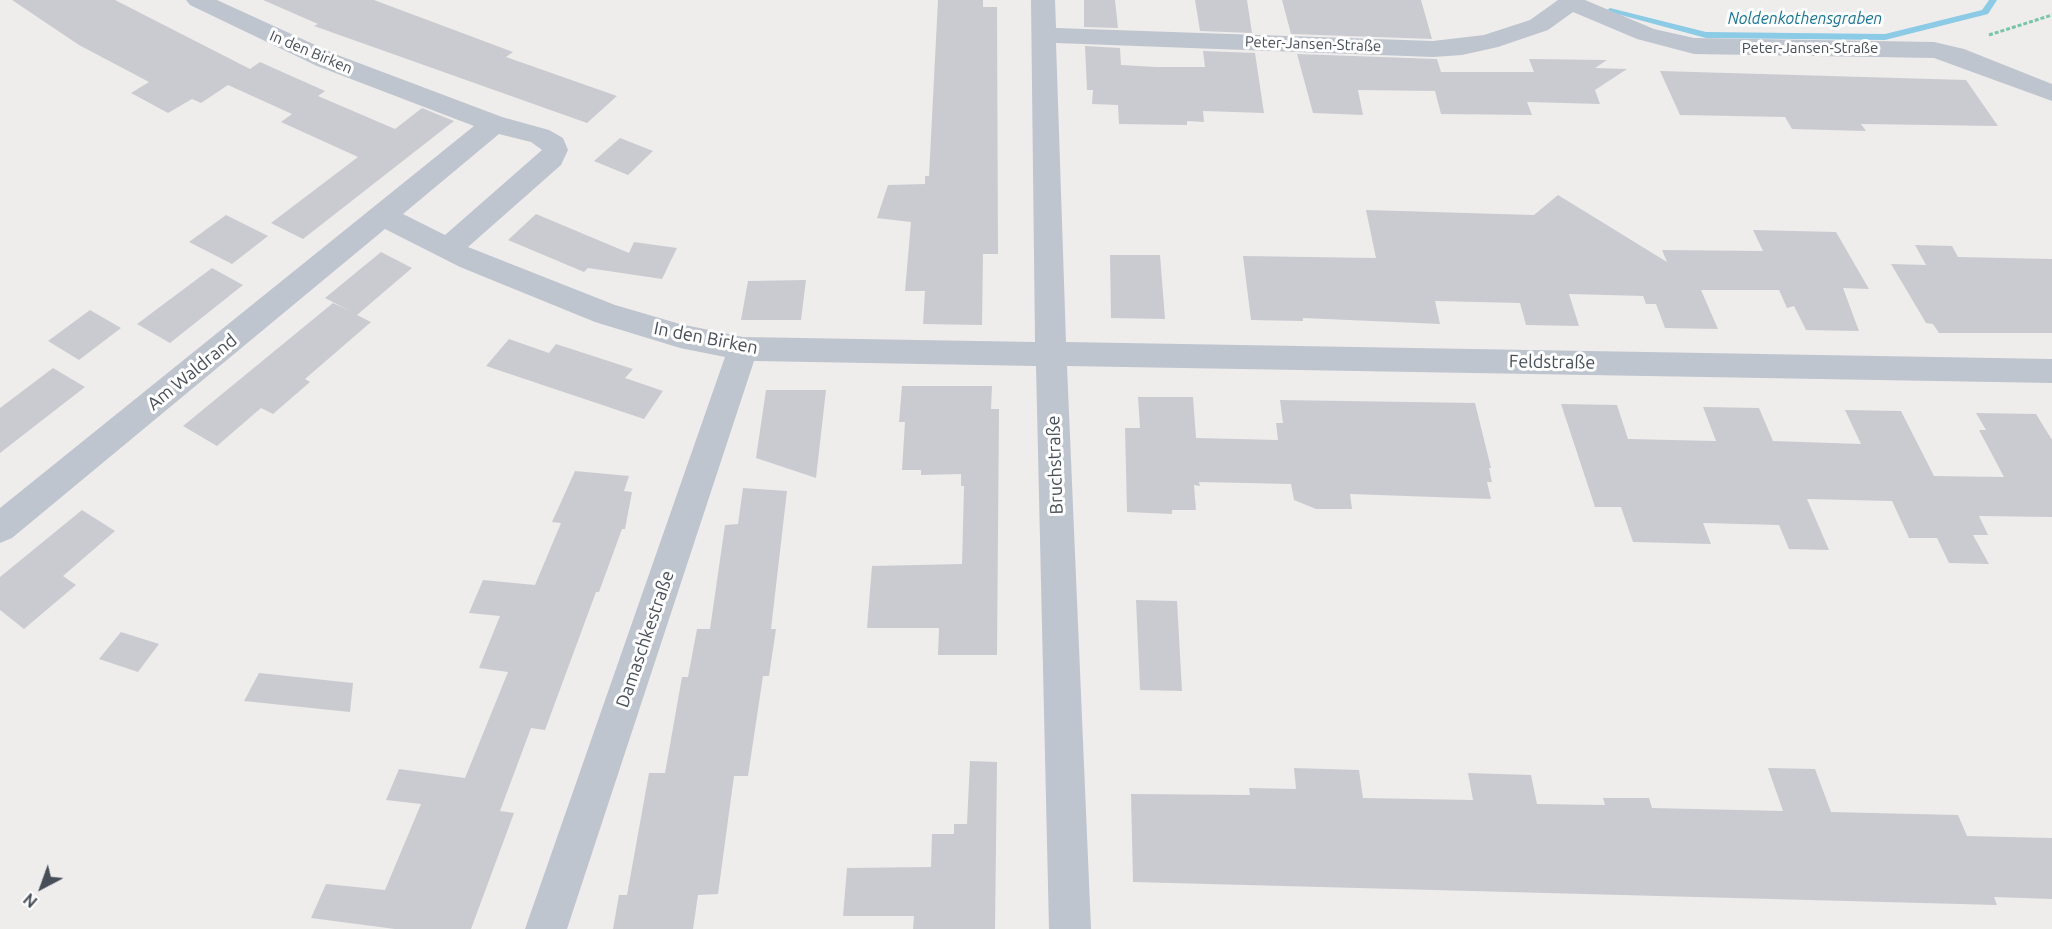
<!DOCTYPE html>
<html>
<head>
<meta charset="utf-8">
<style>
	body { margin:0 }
	#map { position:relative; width:2052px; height:929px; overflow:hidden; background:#efecec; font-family:Ubuntu,sans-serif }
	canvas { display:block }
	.north { position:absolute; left:12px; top:857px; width:60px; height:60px; -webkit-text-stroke:4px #fff; paint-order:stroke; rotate:221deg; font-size:16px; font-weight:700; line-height:24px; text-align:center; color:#464e58 }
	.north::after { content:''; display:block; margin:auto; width:21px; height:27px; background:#464e58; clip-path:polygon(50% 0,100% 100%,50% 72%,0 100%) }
</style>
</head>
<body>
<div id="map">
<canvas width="2052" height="929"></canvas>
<div class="north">N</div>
</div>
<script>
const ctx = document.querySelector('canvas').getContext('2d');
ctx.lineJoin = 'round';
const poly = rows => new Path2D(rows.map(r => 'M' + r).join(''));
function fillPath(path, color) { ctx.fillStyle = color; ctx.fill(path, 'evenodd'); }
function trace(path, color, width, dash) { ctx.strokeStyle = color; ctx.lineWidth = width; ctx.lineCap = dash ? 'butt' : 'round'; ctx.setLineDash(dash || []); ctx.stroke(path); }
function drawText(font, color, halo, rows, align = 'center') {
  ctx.font = font + ' Ubuntu,sans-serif'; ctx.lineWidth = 6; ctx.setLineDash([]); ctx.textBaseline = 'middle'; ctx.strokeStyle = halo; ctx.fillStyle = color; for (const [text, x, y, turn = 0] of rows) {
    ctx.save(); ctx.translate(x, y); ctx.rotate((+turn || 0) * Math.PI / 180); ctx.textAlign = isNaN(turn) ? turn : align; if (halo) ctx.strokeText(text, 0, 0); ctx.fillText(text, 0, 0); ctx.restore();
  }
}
fillPath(poly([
	[1989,0,1997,0,1988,14,1885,40,1706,38,1606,11,1610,8,1706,32,1885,34,1982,10,1989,0]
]), '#8bcbe6');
fillPath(poly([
	[12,0,115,0,250,69,260,62,325,91,318,96,395,129,422,108,454,121,303,239,271,223,358,157,281,122,292,114,228,85,201,103,192,99,168,113,131,93,149,82,79,45],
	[263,0,374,0,513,52,506,57,617,96,587,123,314,26,318,24],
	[938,0,983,0,983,7,997,7,998,254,983,254,982,325,923,324,925,291,905,291,911,222,877,218,888,185,925,184,925,176,929,176],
	[1084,0,1115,0,1118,28,1084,27],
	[1195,0,1247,0,1252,33,1200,31],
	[1282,0,1421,0,1432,39,1291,34],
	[1085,46,1120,48,1121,65,1156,67,1205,67,1203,51,1255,53,1264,113,1203,111,1204,122,1187,121,1187,125,1119,124,1118,105,1092,104,1093,90,1087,90],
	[1297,54,1437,59,1441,72,1534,72,1529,59,1607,60,1595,68,1627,69,1595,90,1600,104,1527,102,1532,115,1441,114,1435,91,1358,90,1363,115,1313,113],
	[1660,71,1966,80,1998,126,1861,124,1866,131,1792,129,1785,117,1680,115],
	[620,138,653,151,628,175,594,161],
	[1558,195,1667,262,1662,250,1763,251,1753,230,1836,232,1869,289,1843,288,1859,331,1806,330,1794,306,1787,308,1779,290,1701,290,1718,329,1665,328,1656,304,1646,304,1643,296,1569,294,1579,326,1526,325,1520,303,1435,301,1440,324,1303,318,1303,321,1251,320,1243,256,1376,258,1366,210,1534,215],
	[536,214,629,253,634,242,677,248,662,279,588,268,584,272,508,240],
	[226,215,268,236,232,264,189,242],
	[1915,245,1952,246,1958,257,2052,259,2052,333,1939,333,1933,324,1926,323,1891,264,1926,265],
	[381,252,412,268,357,315,371,322,305,379,310,382,273,414,261,408,217,446,183,426,333,303,350,311,325,298],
	[1110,255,1160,255,1165,319,1111,318],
	[212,268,243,285,170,343,137,324],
	[806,280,801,320,741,320,748,281],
	[90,310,121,328,79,360,48,341],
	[509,339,549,353,556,344,633,369,625,378,663,391,644,419,486,366],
	[53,368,85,387,0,453,0,408],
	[902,386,992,386,991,409,999,409,997,655,938,655,939,628,867,628,872,566,962,564,964,486,961,486,961,474,921,475,921,470,902,470,905,422,899,422],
	[766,390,826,390,816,478,756,458],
	[1138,397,1193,397,1196,438,1278,440,1276,423,1283,423,1280,400,1475,403,1491,468,1489,468,1492,482,1487,482,1491,499,1350,494,1352,509,1316,509,1294,500,1291,484,1199,482,1200,486,1194,485,1196,510,1172,510,1172,514,1127,512,1125,428,1140,428],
	[1561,404,1617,405,1628,439,1716,441,1703,407,1759,408,1773,441,1861,444,1845,410,1901,411,1934,476,2004,477,1979,430,1986,430,1976,413,2036,414,2052,440,2052,517,1979,516,1988,535,1973,535,1989,564,1949,563,1937,538,1909,538,1892,501,1807,499,1829,550,1789,549,1779,525,1703,523,1711,544,1633,542,1621,507,1595,507],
	[575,471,629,476,624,491,632,492,625,529,622,529,599,592,596,592,545,730,531,728,500,811,514,813,471,929,395,929,311,918,326,884,385,890,421,804,386,800,399,769,465,778,508,672,479,668,500,616,469,613,483,580,535,585,561,523,552,522],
	[743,488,787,491,771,629,776,629,769,676,763,676,748,776,734,776,718,894,698,895,693,929,613,929,619,895,627,895,649,773,665,773,682,677,688,677,697,629,710,629,725,525,738,524],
	[82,510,115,531,63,576,76,585,24,629,0,610,0,577],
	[1136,600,1177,601,1182,691,1140,690],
	[121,632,159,644,138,672,99,659],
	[259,673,353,683,350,712,244,701],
	[970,761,997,762,995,929,913,929,914,916,843,916,847,868,931,867,932,834,954,834,954,824,967,824],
	[1294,768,1359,770,1363,798,1473,800,1468,773,1531,775,1537,804,1605,805,1603,798,1649,798,1652,808,1783,811,1768,768,1815,769,1831,812,1958,815,1967,836,2052,838,2052,899,1994,897,1997,905,1133,882,1131,794,1250,795,1249,788,1296,789]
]), '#cacbd1');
trace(poly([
	[1989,35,2052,15]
]), '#76c7a6', 3, [4, 2]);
fillPath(poly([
	[186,0,217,0,335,54,502,117,549,130,563,138,568,150,561,165,468,247,615,305,680,324,743,337,1035,342,1031,0,1055,0,1056,28,1433,41,1484,35,1530,20,1558,0,1585,0,1654,29,1694,38,1934,42,1964,49,2052,84,2052,101,1934,58,1694,54,1637,39,1573,12,1548,30,1498,47,1462,55,1433,57,1056,43,1066,342,2052,359,2052,383,1067,366,1091,929,1049,929,1036,366,754,361,567,929,525,929,725,357,680,348,595,322,460,267,385,229,12,538,0,543,0,508,474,126,317,66,190,5,186,0],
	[499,134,531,142,542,150,445,235,403,214,499,134]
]), '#bec5ce');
drawText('15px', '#464e58', '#fff', [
	["Peter-Jansen-Straße",1313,44,2],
	["Peter-Jansen-Straße",1810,48],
	["In den Birken",311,52,23]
]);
drawText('italic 16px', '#14749c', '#fff', [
	["Noldenkothensgraben",1805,19]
]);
drawText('18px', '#464e58', '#fff', [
	["In den Birken",706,338,11],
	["Feldstraße",1552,362,1],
	["Am Waldrand",192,372,-39],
	["Bruchstraße",1055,465,-92],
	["Damaschkestraße",645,639,-71]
]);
</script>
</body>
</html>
